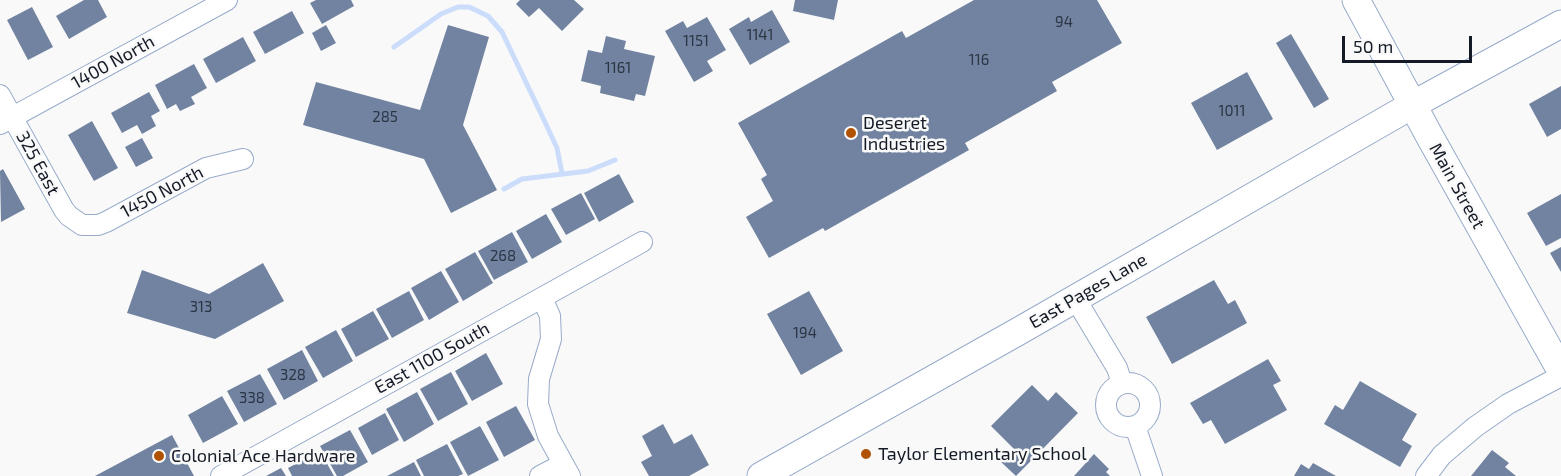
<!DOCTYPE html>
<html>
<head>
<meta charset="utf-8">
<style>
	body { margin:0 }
	#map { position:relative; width:1561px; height:476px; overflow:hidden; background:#f9f9f9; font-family:"Exo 2",sans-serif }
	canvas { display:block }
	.scale { position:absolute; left:1342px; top:36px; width:130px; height:27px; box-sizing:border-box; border:3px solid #141b26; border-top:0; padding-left:8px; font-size:18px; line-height:21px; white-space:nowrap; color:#141b26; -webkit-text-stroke:4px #f9f9f9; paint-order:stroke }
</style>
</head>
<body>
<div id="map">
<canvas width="1561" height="476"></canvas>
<div class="scale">50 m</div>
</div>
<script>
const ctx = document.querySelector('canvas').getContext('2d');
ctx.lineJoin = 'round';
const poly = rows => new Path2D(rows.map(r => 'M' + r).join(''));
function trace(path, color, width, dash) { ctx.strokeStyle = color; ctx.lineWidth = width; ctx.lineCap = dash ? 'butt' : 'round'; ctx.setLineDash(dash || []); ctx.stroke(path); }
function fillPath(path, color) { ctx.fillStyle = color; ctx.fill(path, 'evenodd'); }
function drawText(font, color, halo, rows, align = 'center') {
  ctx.font = font + ' "Exo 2",sans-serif'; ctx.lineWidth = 5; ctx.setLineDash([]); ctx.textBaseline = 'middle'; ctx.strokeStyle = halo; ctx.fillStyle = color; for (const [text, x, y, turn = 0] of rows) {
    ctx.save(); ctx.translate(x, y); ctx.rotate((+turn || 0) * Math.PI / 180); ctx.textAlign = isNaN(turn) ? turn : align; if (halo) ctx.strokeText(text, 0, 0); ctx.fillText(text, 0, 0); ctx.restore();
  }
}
trace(poly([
	[394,47,441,14,458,7,469,7,488,16,502,32,544,120,557,148,562,173],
	[504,189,522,179,588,171,615,160]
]), '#cbddfb', 5);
fillPath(poly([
	[84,0,98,0,107,17,69,39,56,16],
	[316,0,351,0,354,6,322,24,310,3],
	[520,0,574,0,584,9,562,31,539,8,529,17,516,4],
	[795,0,838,0,834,20,793,11],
	[974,0,1097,0,1122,43,1052,82,1057,91,965,143,969,150,825,231,823,228,769,258,746,217,773,201,761,179,767,175,738,123,902,31,906,38],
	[32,7,53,47,28,60,7,20],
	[772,10,790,42,750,65,729,29,749,17,751,22],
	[292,11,304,33,265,54,253,32],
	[707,17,726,50,707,61,713,71,694,82,665,31,683,21,687,28],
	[326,25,336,43,321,51,312,33],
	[448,25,489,37,463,125,497,190,451,213,424,159,303,125,316,82,420,110],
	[1291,34,1329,99,1314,108,1276,43],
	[606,36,626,41,624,49,655,56,645,96,636,94,634,101,600,93,601,86,581,81,588,50,602,53],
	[243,37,256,61,216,83,203,59],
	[194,64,207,88,191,97,195,104,180,111,176,104,167,109,155,85],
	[1247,72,1273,119,1217,150,1191,103],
	[1561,86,1561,129,1547,137,1529,104],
	[149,92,160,111,151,116,156,126,142,134,137,125,122,133,111,113],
	[92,121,118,168,94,181,68,135],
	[142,138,153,158,136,167,125,147],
	[3,169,25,209,1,222,0,171],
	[619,174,634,202,599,222,584,193],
	[581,193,595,219,566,235,551,209],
	[1561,194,1561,238,1546,246,1527,213],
	[546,214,562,242,532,259,516,231],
	[512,232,528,262,494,280,478,251],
	[1561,247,1561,272,1550,253],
	[475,252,493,283,463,301,445,269],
	[263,263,284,301,215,339,127,313,142,270,209,294],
	[441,271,459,302,429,320,411,288],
	[1214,280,1228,304,1235,300,1247,323,1172,364,1146,317],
	[409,291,424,320,392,338,376,309],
	[809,291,843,351,801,375,767,314],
	[373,311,389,339,356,357,341,329],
	[336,330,353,361,323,378,305,347],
	[302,350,318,381,284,400,267,369],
	[486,353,503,384,472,401,455,371],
	[1268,359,1281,381,1273,385,1287,410,1225,444,1211,420,1203,424,1190,403],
	[451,372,468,404,438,421,420,389],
	[260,374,277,404,244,422,227,391],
	[1360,381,1417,414,1402,440,1412,446,1400,467,1324,424,1335,405,1343,410],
	[1032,385,1048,401,1056,392,1078,413,1016,476,1001,462,1014,449,991,426],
	[417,392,434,424,404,442,386,409],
	[222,396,238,424,203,443,188,415],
	[516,406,535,440,504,457,486,422],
	[385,413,399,440,372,455,358,428],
	[663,424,674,444,692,434,709,465,689,476,649,476,641,462,652,456,642,436],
	[480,426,499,460,468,476,450,442],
	[350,430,368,462,343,476,337,476,320,446],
	[172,435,194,476,95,476],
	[447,444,463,474,458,476,424,476,416,460],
	[1492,450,1509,463,1505,467,1516,476,1471,476],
	[320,451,334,476,292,476,288,468],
	[1094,454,1109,469,1106,472,1110,476,1074,476],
	[414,462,421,476,387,476],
	[1313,463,1336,476,1294,476,1301,464,1309,469],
	[281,468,286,476,266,476]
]), '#7183a0');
const street = poly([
	[0,95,64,210,69,216,82,225,98,225,106,222,206,168,243,159],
	[0,124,227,0],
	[542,298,550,316,551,339,539,379,538,404,548,436,570,476],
	[1075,298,1117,368,1122,383],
	'1106 405a22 22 0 1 1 44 0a22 22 0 1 1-44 0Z',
	[1135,426,1152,476],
	[221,476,642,242],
	[540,476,563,464],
	[1426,476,1442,455,1475,427,1508,404,1561,376]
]);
const secondary = poly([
	[1356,0,1430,137,1561,371],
	[761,476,1019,331,1414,104,1561,24]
]);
trace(street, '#98abca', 22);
trace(secondary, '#98abca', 29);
trace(street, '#fff', 20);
trace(secondary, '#fff', 27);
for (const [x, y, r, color] of [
	[851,133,6,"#b15202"],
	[866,454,6,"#b15202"],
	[159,456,6,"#b15202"]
]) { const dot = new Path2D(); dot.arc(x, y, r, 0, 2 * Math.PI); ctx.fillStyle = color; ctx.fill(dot); trace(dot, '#f9f9f9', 2); }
drawText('15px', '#2b3544', null, [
	["94",1064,22],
	["1141",760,35],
	["1151",696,41],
	["116",979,60],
	["1161",618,68],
	["1011",1232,111],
	["285",385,117],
	["268",503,256],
	["313",201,307],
	["194",805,333],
	["328",293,375],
	["338",252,398]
]);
drawText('18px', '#141b26', '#f9f9f9', [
	["1400 North",113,62,-29],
	["325 East",38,163,61],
	["Main Street",1457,186,61],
	["1450 North",162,192,-28],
	["East Pages Lane",1088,291,-30],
	["East 1100 South",432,358,-29]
]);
drawText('18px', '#141b26', '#f9f9f9', [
	["Deseret",863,123],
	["Industries",863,144],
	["Taylor Elementary School",878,454],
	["Colonial Ace Hardware",171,456]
], 'left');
</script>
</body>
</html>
